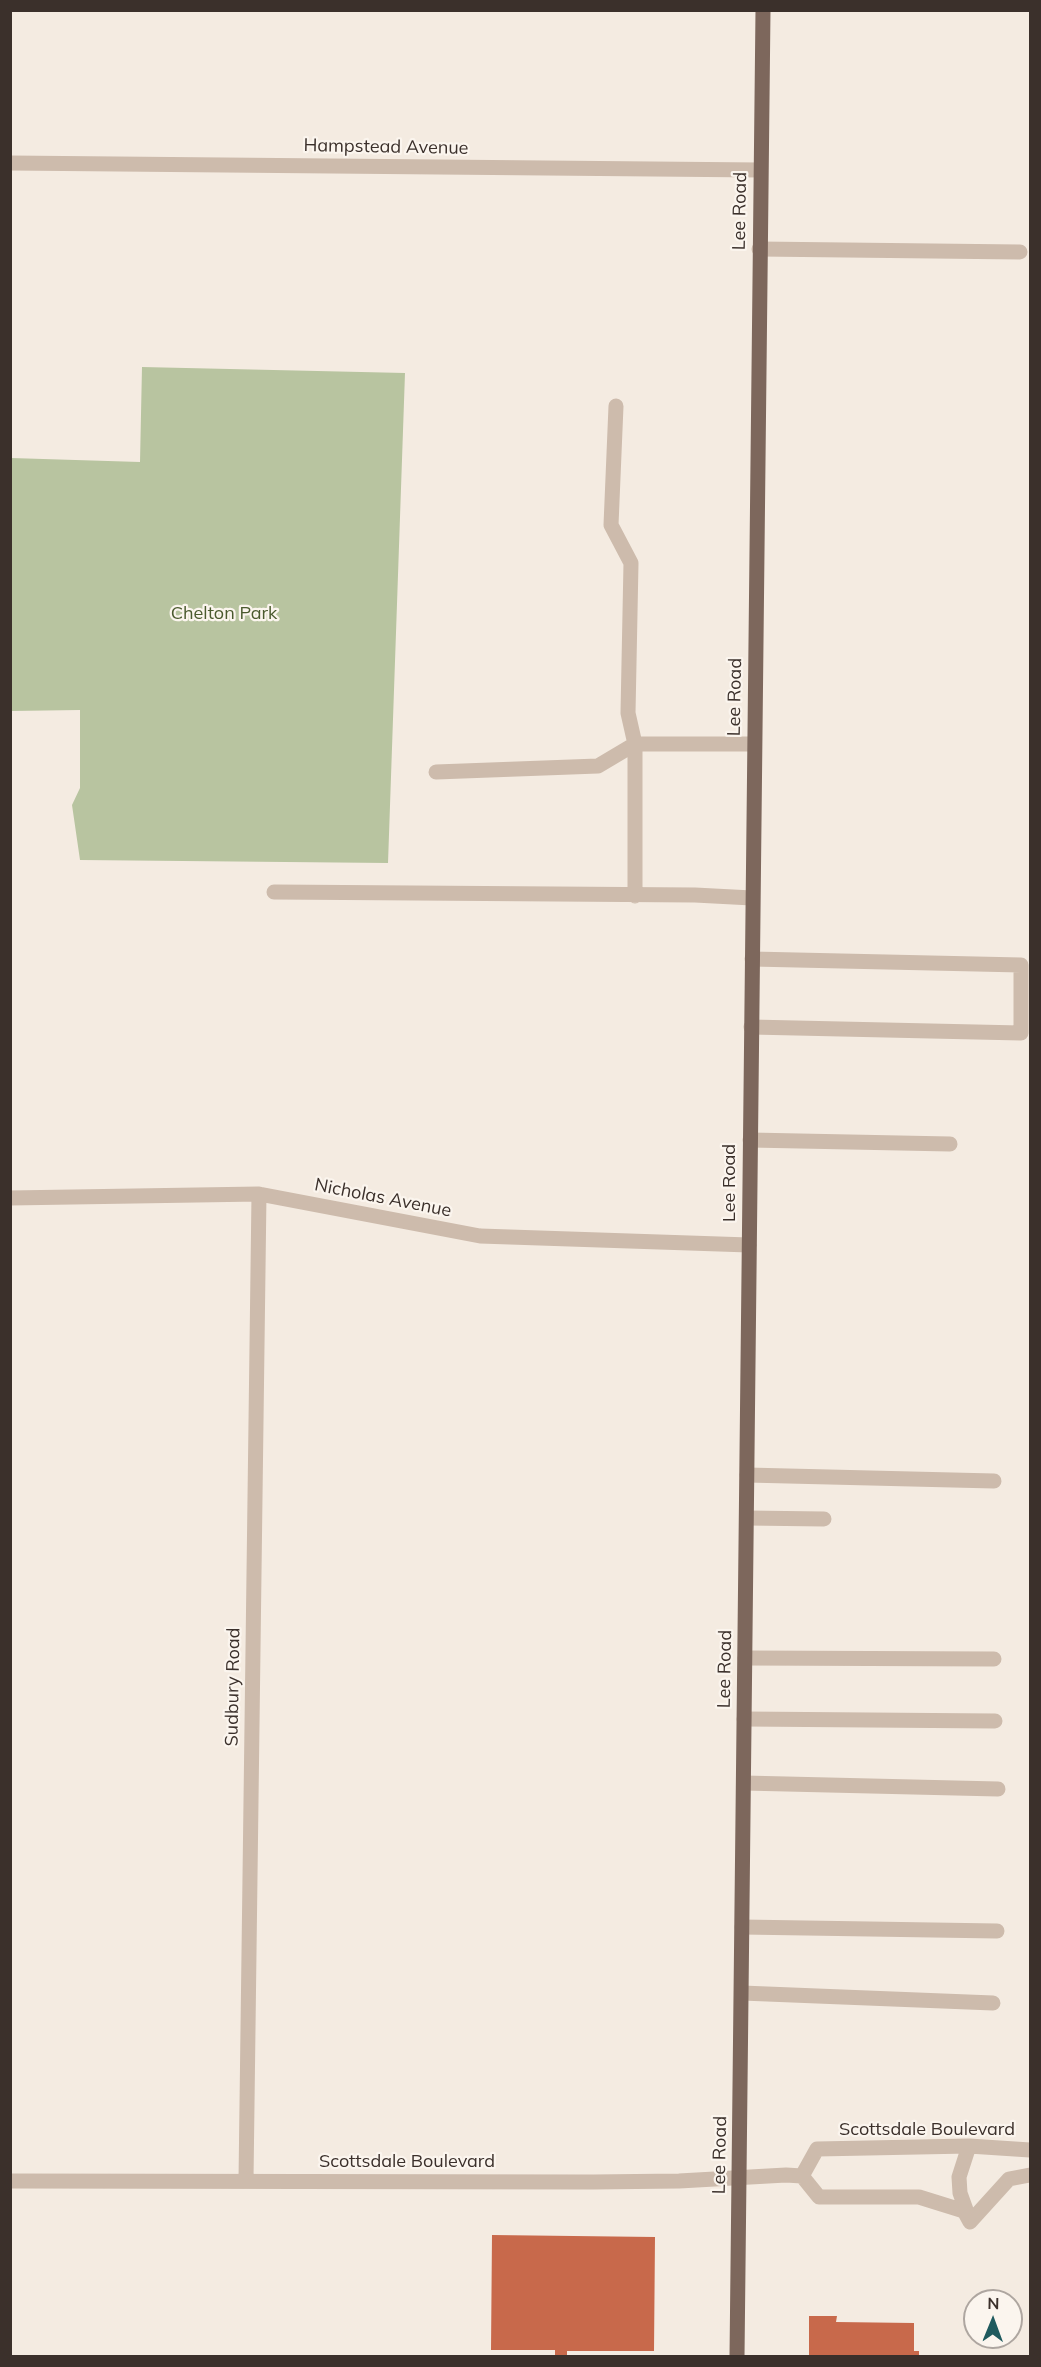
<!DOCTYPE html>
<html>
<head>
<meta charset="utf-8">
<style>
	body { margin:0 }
	#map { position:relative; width:1041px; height:2367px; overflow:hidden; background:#f4ebe1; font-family:Mulish,sans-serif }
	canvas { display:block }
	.frame { position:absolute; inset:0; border:12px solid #3b302b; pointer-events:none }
	.north { position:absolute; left:963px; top:2289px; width:60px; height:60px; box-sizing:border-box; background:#fbf5ee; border:2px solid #aea6a0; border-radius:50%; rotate:1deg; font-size:16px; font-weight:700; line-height:24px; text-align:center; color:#3b302b }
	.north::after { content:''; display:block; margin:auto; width:21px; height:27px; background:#1f5a5e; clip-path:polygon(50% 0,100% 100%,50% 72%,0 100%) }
</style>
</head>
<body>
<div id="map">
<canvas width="1041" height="2367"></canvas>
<div class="frame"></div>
<div class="north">N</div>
</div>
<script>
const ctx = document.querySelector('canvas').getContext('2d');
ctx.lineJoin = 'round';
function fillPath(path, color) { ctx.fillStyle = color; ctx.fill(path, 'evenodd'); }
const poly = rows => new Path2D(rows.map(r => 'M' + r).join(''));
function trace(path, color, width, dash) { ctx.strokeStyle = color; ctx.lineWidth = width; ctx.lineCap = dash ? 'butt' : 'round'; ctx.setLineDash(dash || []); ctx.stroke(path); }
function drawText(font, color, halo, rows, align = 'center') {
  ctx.font = font + ' Mulish,sans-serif'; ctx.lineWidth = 4.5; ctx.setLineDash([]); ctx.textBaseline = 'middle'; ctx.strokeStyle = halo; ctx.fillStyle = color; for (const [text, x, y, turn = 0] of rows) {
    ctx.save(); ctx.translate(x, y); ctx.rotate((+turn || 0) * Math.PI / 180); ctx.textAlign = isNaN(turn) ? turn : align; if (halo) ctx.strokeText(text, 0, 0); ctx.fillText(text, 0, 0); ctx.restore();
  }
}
fillPath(poly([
	[142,367,405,373,388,863,80,860,72,805,80,788,80,710,11,711,11,458,140,462]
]), '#b8c4a0');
fillPath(poly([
	[492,2235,655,2237,654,2351,567,2351,567,2356,555,2356,555,2350,491,2350],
	[809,2316,837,2316,836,2322,914,2323,914,2351,919,2351,919,2356,809,2356]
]), '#c8694b');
trace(poly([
	[10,163,760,170],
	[759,249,1020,252],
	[616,406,611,525,631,563,628,713,635,744,754,744],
	[635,744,635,896],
	[436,772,598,766,635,744],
	[274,892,695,895,752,898],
	[751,1027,1021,1033,1021,965,752,959],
	[750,1140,950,1144],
	[10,1198,259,1194,480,1236,749,1245],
	[747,1475,994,1481],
	[747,1518,824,1519],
	[745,1658,994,1659],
	[744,1719,995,1721],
	[744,1783,998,1789],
	[742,1927,997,1931],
	[742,1993,993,2003],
	[969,2146,959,2177,960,2193,969,2218],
	[802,2176,817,2149,969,2146,1030,2150],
	[246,2180,259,1194],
	[10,2181,593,2182,679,2181,786,2175,802,2176,819,2197,919,2197,964,2211,970,2222],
	[970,2222,1009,2179,1030,2175]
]), '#cdbbac', 15);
trace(poly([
	[737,2356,763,10]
]), '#7d675c', 15);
drawText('18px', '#3b302b', '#fbf5ee', [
	["Hampstead Avenue",386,147,1],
	["Lee Road",740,211,-89],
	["Lee Road",735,697,-89],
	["Lee Road",730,1183,-90],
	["Nicholas Avenue",383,1198,11],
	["Lee Road",725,1669,-89],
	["Sudbury Road",233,1687,-89],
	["Scottsdale Boulevard",927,2130],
	["Lee Road",720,2155,-89],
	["Scottsdale Boulevard",407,2162]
]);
drawText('18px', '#4a5a2e', '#fbf5ee', [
	["Chelton Park",224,614]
]);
</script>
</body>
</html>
